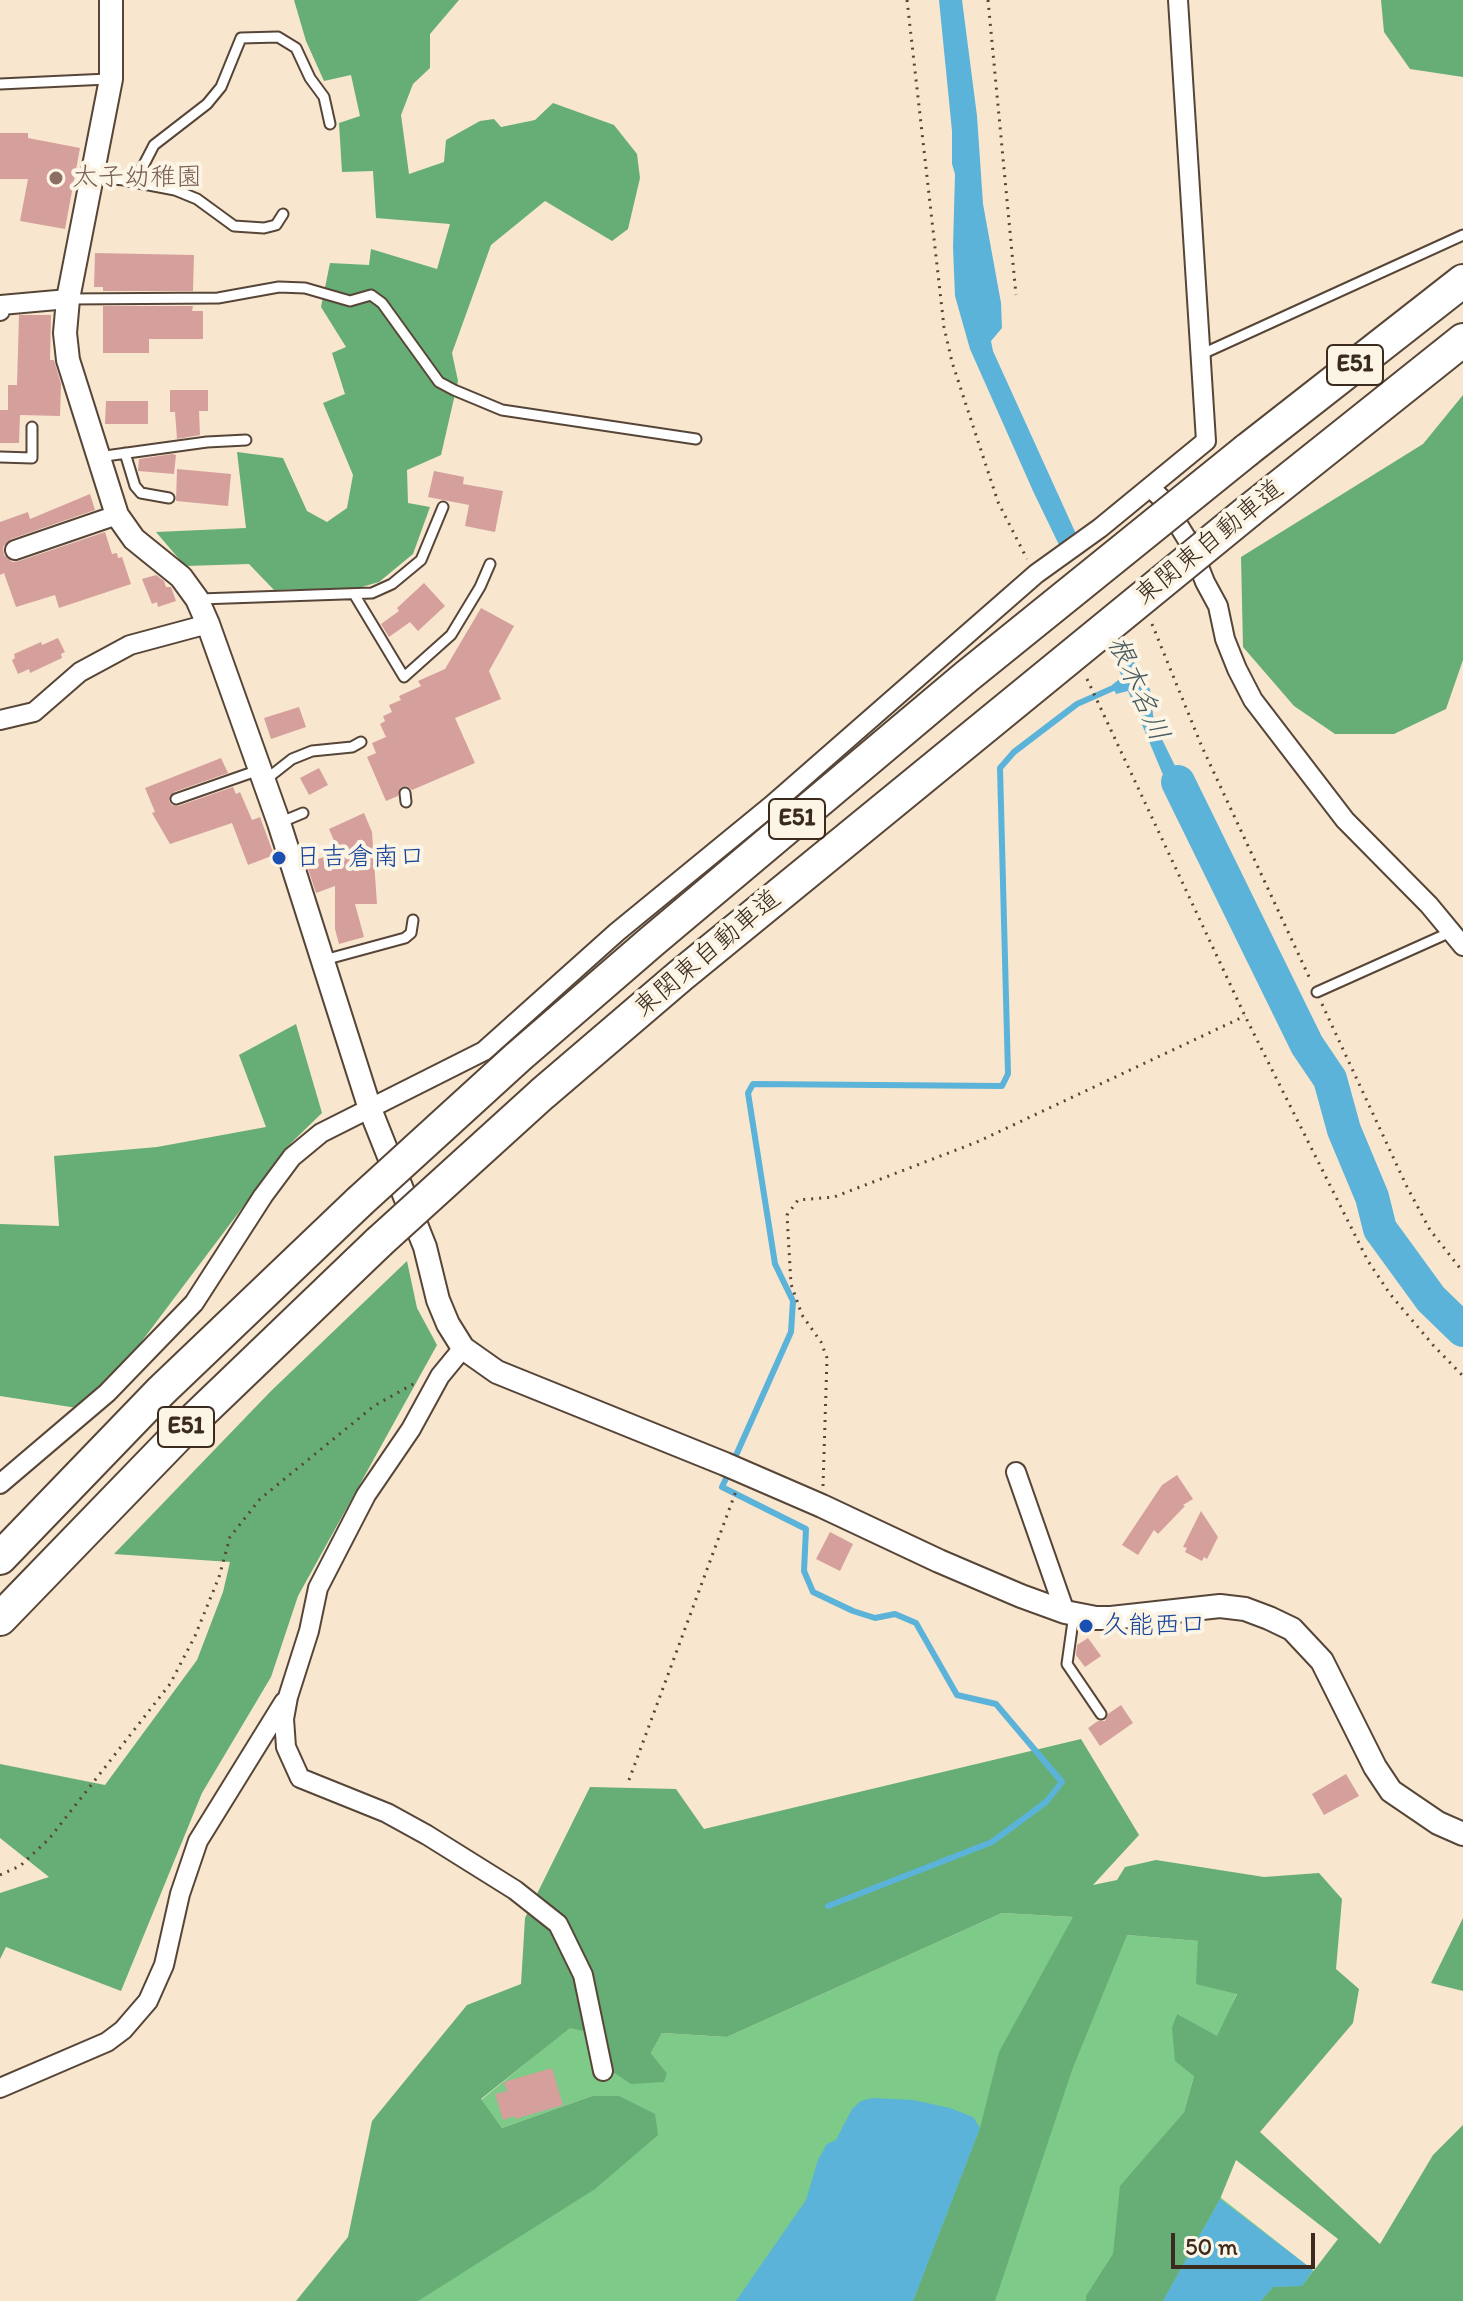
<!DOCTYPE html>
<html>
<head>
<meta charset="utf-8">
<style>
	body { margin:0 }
	#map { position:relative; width:1463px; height:2301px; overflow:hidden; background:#f8e6ce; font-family:Itim,sans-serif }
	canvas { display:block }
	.scale { position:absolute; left:1171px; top:2233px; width:144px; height:36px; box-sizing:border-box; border:4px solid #3b2a1e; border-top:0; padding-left:10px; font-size:24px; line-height:28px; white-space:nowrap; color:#3b2a1e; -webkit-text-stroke:6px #fcf5e5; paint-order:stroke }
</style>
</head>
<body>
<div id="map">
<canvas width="1463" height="2301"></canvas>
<div class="scale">50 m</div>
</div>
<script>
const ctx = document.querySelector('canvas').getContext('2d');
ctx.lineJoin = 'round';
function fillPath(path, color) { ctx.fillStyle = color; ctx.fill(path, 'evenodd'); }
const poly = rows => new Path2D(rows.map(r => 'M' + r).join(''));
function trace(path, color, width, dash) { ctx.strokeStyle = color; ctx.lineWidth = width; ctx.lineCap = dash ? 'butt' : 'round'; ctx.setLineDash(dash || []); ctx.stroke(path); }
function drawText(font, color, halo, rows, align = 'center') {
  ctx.font = font + ' Itim,"Klee One",sans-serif'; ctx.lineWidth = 8; ctx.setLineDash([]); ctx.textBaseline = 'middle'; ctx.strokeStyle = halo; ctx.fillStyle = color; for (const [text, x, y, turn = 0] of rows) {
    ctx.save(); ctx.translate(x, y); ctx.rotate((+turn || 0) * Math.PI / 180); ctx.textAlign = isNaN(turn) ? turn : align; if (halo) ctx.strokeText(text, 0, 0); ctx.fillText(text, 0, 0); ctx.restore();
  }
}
fillPath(poly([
	[1002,1913,1073,1917,1127,1935,1198,1941,1237,1993,1218,2037,1176,2015,1194,2076,1184,2112,1155,2146,1313,2270,1345,2301,418,2301,619,2096,592,2096,502,2128,481,2100,570,2027,598,2034,667,2073,651,2053,662,2033,727,2037]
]), '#7dca89');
fillPath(poly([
	[294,0,459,0,430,34,430,68,413,84,401,115,409,174,444,162,446,140,480,121,494,119,501,127,535,120,553,103,614,125,637,154,640,178,628,229,612,241,545,201,491,245,452,353,458,381,441,455,407,470,408,503,430,507,413,554,379,582,358,588,274,590,249,564,185,566,156,532,246,528,237,452,283,458,307,511,327,522,347,508,353,475,323,403,345,394,332,353,346,347,321,307,330,263,369,265,371,249,437,269,450,224,376,218,373,171,342,172,339,123,360,116,351,75,324,81,306,41],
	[1381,0,1463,0,1463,77,1410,69,1384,32],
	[1463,395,1463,660,1446,709,1394,734,1335,734,1294,706,1243,647,1241,557,1423,444],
	[296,1024,322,1113,291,1143,90,1410,0,1396,0,1224,59,1226,54,1156,157,1147,266,1127,239,1055],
	[407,1261,417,1308,437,1345,298,1596,271,1677,202,1793,121,1991,6,1947,0,1959,0,1893,49,1877,0,1838,0,1764,105,1785,197,1660,223,1592,230,1562,114,1554,271,1391],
	[1081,1739,1139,1835,1093,1885,1117,1880,1125,1867,1156,1860,1264,1877,1319,1873,1342,1899,1336,1969,1359,1989,1353,2023,1260,2132,1380,2244,1433,2155,1463,2125,1463,2301,1261,2301,1273,2287,1302,2286,1338,2239,1236,2160,1220,2199,1163,2301,1086,2301,1086,2296,1113,2254,1120,2186,1184,2112,1194,2076,1175,2061,1172,2028,1177,2014,1217,2036,1237,1994,1196,1984,1198,1941,1127,1935,1072,2070,995,2301,913,2301,980,2128,999,2052,1073,1917,1002,1913,727,2037,662,2033,651,2053,667,2073,664,2082,631,2084,607,2068,598,2034,570,2028,481,2099,502,2128,592,2096,619,2096,655,2114,658,2135,595,2189,418,2301,296,2301,348,2237,372,2121,467,2005,521,1984,525,1918,590,1787,676,1789,704,1829],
	[1463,1918,1463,1991,1431,1983]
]), '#66ae75');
fillPath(poly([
	[939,0,962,0,977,116,983,204,1001,303,1002,328,991,341,993,351,1140,675,1150,689,1154,723,1205,827,1183,814,1166,782,1128,691,1116,694,1112,685,1122,677,1113,657,1033,491,970,349,955,296,953,247,955,174,952,164,952,131],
	[873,2098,913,2100,950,2108,973,2117,980,2128,913,2301,736,2301,806,2200,818,2160,827,2144,836,2140,852,2109,861,2101],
	[1220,2199,1313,2270,1302,2286,1273,2287,1261,2301,1163,2301]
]), '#5cb3d9');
fillPath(poly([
	[1087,549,1128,639,1108,654,1065,567]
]), '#f8e6ce');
trace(poly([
	[733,1462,791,1332,793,1301,775,1264,748,1093,753,1084,1002,1086,1008,1074,1000,768,1014,752,1077,704,1120,685],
	[729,1472,722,1487,806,1529,804,1571,813,1592,853,1611,875,1618,895,1614,916,1623,957,1695,996,1704,1062,1782,1046,1802,992,1842,828,1906]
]), '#5cb3d9', 6);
trace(poly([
	[1178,782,1307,1045,1330,1079,1344,1130,1372,1197,1380,1229,1431,1299,1463,1330]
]), '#5cb3d9', 34);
fillPath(poly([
	[0,133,28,133,28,138,80,148,65,229,20,221,28,179,0,179],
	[95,253,194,255,193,291,103,291,103,287,94,287],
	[103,306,193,306,192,311,203,311,203,339,149,339,149,353,103,353],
	[19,315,51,315,50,360,54,360,61,384,60,416,20,415,19,443,0,443,0,410,8,410,8,385,17,385],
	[170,390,208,390,208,411,199,411,200,435,177,439,175,412,170,412],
	[106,401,148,401,148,424,105,424],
	[172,454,176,455,174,474,138,471,139,459],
	[177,469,231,474,228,506,176,501],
	[434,471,464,477,463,484,503,491,495,532,465,526,469,505,428,497],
	[90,494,95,510,11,539,3,547,4,555,12,562,19,561,105,532,112,554,117,553,118,558,122,557,131,584,59,608,55,595,16,607,4,573,0,575,0,522,28,512,30,519],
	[156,575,164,581,166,587,171,587,176,601,158,607,157,602,152,604,142,579],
	[424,583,445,606,418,631,410,622,389,637,381,624,399,611,397,608],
	[481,608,514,626,489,671,501,699,455,718,475,763,412,790,407,786,401,787,398,796,386,801,367,757,376,753,372,743,386,737,380,724,385,721,383,716,392,712,389,705,401,700,399,696,421,686,418,681,445,669],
	[58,638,65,652,61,654,62,658,30,673,29,669,18,674,12,660,15,658,14,654,41,642,42,645],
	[299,707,306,727,271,739,264,718],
	[221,758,228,773,174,792,169,801,172,805,178,806,233,787,236,794,240,792,252,820,260,817,274,855,248,865,232,823,170,844,152,813,155,812,145,788],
	[319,768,328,785,309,795,300,778],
	[364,813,372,832,377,904,355,904,364,937,339,944,335,929,335,886,316,893,306,863,339,852,329,829],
	[1177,1475,1193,1499,1183,1505,1185,1506,1158,1534,1154,1530,1138,1555,1122,1545,1162,1485],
	[1201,1511,1218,1537,1207,1559,1204,1557,1202,1561,1185,1552,1187,1548,1183,1547],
	[830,1532,853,1544,840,1571,816,1559],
	[1088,1638,1101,1656,1085,1667,1076,1655,1077,1645],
	[1121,1705,1133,1723,1100,1746,1088,1728,1098,1721,1105,1721,1108,1714],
	[1346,1774,1359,1796,1324,1815,1312,1794],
	[552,2068,563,2105,515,2119,514,2116,503,2120,495,2094,507,2091,504,2082]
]), '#d5a09c');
const service = poly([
	[0,84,108,79],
	[92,177,124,180,138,176,154,145,207,104,221,87,241,38,278,37,296,48,310,78,324,97,330,124],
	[128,181,175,190,197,199,234,226,264,228,276,225,283,214],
	[68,299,218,298,279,287,305,288,350,301,371,295,382,303,439,382,454,390,502,410,696,439],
	[1200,355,1463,235],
	[125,453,135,486,141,493,169,498],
	[0,457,32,458,32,427],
	[98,457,207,442,246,440],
	[354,594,404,677,451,635,480,587,490,564],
	[200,599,372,593,392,584,421,560,443,507],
	[264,781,292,759,312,751,352,747,361,742],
	[405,793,406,802],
	[176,799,259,770],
	[279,823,303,813],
	[324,960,405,938,411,933,413,920],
	[1317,992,1453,931],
	[1074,1614,1067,1664,1101,1714]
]);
const minor = poly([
	[0,311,1,305,68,299],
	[1150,487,1163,500,1190,544,1205,582,1218,606,1225,639,1237,669,1253,700,1345,820,1429,905,1463,946],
	[15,550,117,515],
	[0,720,34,712,80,672,130,645,208,624],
	[463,1348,440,1376,411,1429,366,1495,318,1588,309,1631,288,1697,284,1719,286,1747,300,1778,387,1813,427,1835,515,1890,558,1924,583,1975,603,2071],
	[1016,1472,1065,1612],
	[0,1484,107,1393,194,1303,263,1196,292,1157,321,1133,484,1051,617,932,772,805,1036,574,1100,528,1206,441,1178,0],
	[0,2088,107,2042,123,2030,148,2001,164,1965,180,1894,198,1841,284,1702]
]);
const tertiary = poly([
	[111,0,111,79,68,299,65,333,68,360,117,515,134,539,181,577,197,599,208,624,279,823,370,1109,425,1247,438,1300,448,1324,463,1348,497,1372,725,1464,822,1506,939,1561,1021,1596,1065,1612,1096,1618,1111,1618,1220,1606,1245,1609,1269,1618,1292,1629,1322,1661,1375,1767,1391,1791,1438,1823,1463,1834]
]);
const motorway = poly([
	[1247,450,1463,281],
	[1250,510,1463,340],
	[0,1558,161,1391,359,1202],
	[0,1619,183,1430,379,1242]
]);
trace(service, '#574638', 13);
trace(minor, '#574638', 22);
trace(tertiary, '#574638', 26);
trace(motorway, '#574638', 36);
trace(poly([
	[907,0,944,327,952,362,998,502,1027,559],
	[988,0,1016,295],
	[1152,624,1202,747,1310,979],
	[1087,679,1245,1016,1368,1261,1390,1294,1433,1345,1463,1376],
	[1322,1004,1406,1185,1430,1230,1463,1272],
	[823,1486,827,1358,821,1342,802,1315,791,1284,787,1215,798,1200,834,1197,977,1142,1245,1016],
	[629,1780,736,1491],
	[0,1875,20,1866,49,1839,170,1684,195,1636,219,1577,230,1537,260,1499,374,1406,415,1383]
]), '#574638', 3, [2, 6]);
trace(service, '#fff', 9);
trace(minor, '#fff', 18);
trace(tertiary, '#fff', 22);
trace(motorway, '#fff', 32);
const motorwayBridge = poly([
	[359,1202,518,1057,651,942,966,677,1247,450],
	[379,1242,542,1094,680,976,1250,510]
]);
trace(motorwayBridge, '#574638', 36, []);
trace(motorwayBridge, '#fff', 32);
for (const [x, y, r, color] of [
	[56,178,8,"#8d6e63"],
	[279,858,8,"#1a4fb4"],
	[1086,1626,8,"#1a4fb4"]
]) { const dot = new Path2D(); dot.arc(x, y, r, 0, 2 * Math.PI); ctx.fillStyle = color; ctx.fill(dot); trace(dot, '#fcf5e5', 3); }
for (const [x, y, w] of [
	[1355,365,56],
	[797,819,56],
	[186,1427,56]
]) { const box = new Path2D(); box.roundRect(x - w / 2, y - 20, w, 40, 6); ctx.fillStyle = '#fcf5e5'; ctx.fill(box); trace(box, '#3b2a1e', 2); }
drawText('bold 24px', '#3b2a1e', null, [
	["E51",1355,365],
	["E51",797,819],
	["E51",186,1427]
]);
drawText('26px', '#785e54', '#fcf5e5', [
	["太子幼稚園",72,178]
], 'left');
drawText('26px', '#3b2a1e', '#fcf5e5', [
	["東関東自動車道",1210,543,-39],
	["東関東自動車道",708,954,-40]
]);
drawText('26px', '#164399', '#fcf5e5', [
	["日吉倉南口",295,858],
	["久能西口",1102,1626]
], 'left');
drawText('italic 28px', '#475a5f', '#fcf5e5', [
	["根木名川",1137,689,66]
]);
</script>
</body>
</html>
